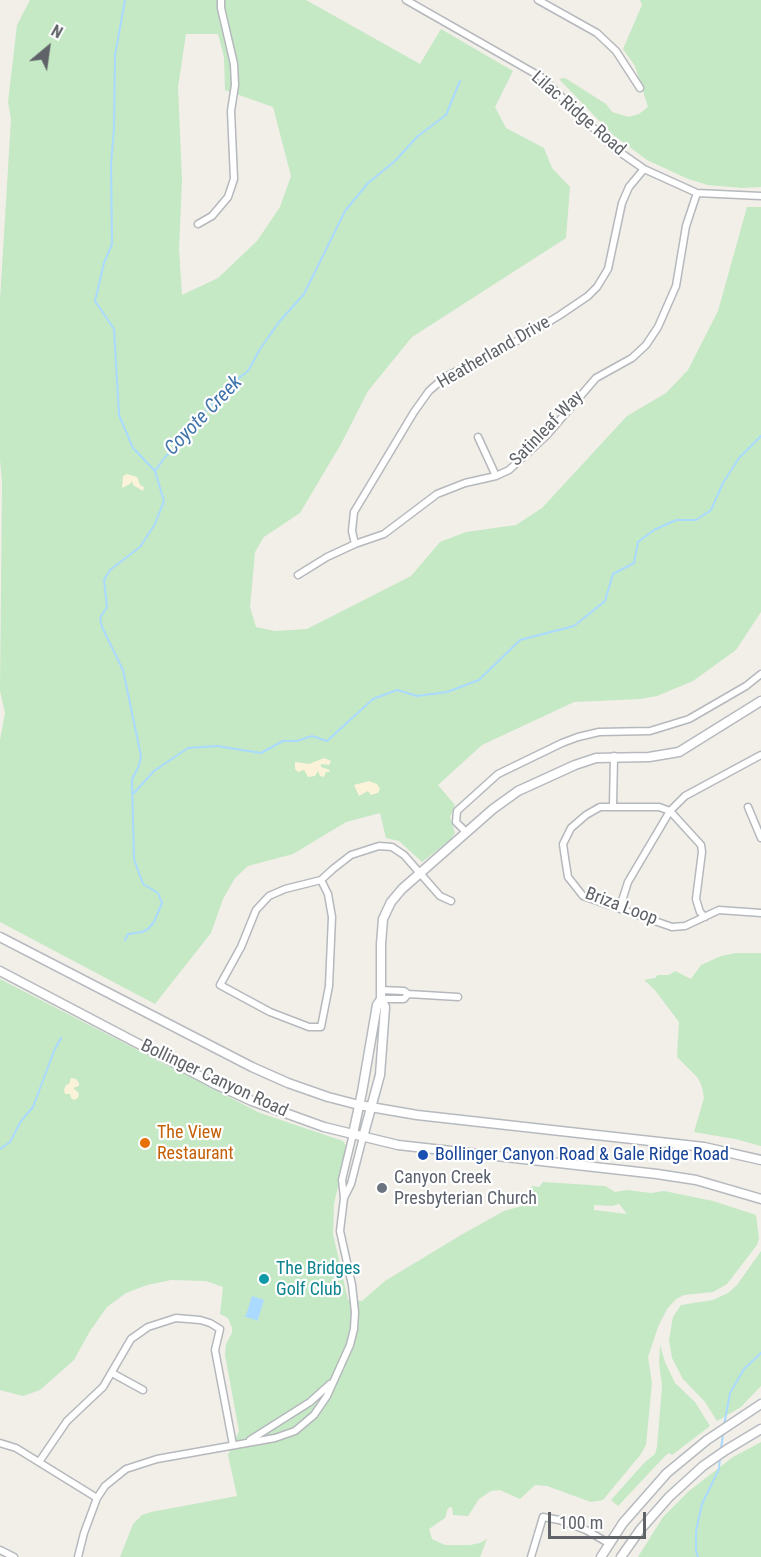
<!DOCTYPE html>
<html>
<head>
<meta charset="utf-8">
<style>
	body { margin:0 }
	#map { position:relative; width:761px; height:1557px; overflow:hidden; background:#f1efe8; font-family:"Roboto Condensed",sans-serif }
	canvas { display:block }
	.north { position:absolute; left:18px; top:18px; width:60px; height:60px; -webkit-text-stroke:4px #fff; paint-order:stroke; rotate:29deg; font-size:16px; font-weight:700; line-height:24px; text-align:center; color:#5f6368 }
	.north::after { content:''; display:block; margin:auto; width:21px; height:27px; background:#5f6368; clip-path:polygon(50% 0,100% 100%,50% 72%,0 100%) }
	.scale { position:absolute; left:548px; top:1512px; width:98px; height:27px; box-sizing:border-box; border:3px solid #5f6368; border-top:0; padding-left:8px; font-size:18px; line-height:21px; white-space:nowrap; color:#5f6368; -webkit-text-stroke:4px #fff; paint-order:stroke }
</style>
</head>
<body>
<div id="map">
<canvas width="761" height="1557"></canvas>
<div class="north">N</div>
<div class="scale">100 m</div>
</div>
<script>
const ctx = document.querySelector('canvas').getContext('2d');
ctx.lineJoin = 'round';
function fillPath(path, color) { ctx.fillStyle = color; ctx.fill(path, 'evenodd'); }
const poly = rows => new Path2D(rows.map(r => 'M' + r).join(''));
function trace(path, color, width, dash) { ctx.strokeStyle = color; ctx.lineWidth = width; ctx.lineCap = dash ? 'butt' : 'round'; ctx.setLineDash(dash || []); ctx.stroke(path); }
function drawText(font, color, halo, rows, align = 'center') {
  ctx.font = font + ' "Roboto Condensed",sans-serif'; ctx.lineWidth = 4.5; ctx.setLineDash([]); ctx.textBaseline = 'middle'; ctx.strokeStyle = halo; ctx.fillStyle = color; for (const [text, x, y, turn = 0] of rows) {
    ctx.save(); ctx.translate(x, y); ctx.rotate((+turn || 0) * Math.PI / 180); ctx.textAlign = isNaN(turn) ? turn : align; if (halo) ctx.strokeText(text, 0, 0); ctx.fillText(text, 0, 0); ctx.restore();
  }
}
fillPath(poly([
	[30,0,306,0,420,64,441,29,513,71,495,107,506,128,544,148,552,168,570,187,566,238,412,337,368,391,341,444,300,513,264,537,255,552,250,607,256,627,275,631,307,629,411,576,440,542,466,532,516,525,542,508,627,416,666,393,688,370,718,311,747,207,761,207,761,612,736,650,693,681,657,696,640,699,574,702,482,745,438,785,455,805,450,817,455,833,450,840,422,862,399,841,386,838,380,813,346,822,293,854,248,866,235,878,223,899,211,933,155,1004,0,922,0,740,5,713,0,691,2,483,0,459,0,300,11,119,8,102,17,25],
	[186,34,218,34,224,57,225,90,273,107,291,176,280,207,257,241,218,278,182,295,179,249,182,180,178,87],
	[640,0,761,0,761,187,742,188,708,185,688,179,647,160,612,134,559,79,565,78,581,88,606,104,612,112,629,117,639,114,648,107,635,66,623,49,642,5],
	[736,953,761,953,761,1146,735,1139,694,1132,704,1098,702,1087,698,1078,677,1057,679,1022,654,989,644,980,655,978,658,975,669,975,675,971,691,979,701,965,721,956],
	[0,979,260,1113,343,1141,347,1148,334,1204,333,1234,348,1300,362,1301,385,1281,461,1235,504,1211,533,1203,528,1197,529,1189,532,1186,539,1187,543,1182,605,1186,615,1192,627,1190,651,1193,664,1191,713,1201,756,1215,759,1238,757,1245,727,1284,713,1292,684,1295,676,1299,667,1309,658,1327,648,1357,652,1383,646,1445,641,1454,603,1500,591,1502,547,1486,535,1485,520,1499,500,1490,491,1491,479,1499,468,1516,453,1515,452,1507,448,1508,445,1518,429,1529,432,1539,445,1545,470,1545,480,1543,487,1539,480,1557,120,1557,133,1524,142,1515,151,1512,237,1496,228,1455,239,1431,225,1355,226,1344,232,1333,232,1328,228,1318,220,1314,223,1287,206,1281,171,1280,147,1285,126,1293,107,1307,90,1331,74,1360,40,1390,23,1396,0,1390],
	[619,1204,627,1214,594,1210,594,1205,612,1206],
	[761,1251,761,1386,741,1407,717,1421,705,1402,683,1379,672,1358,669,1340,673,1317,681,1305,713,1300,728,1293,737,1285],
	[660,1345,665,1362,675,1383,695,1402,710,1426,672,1455,669,1453,665,1456,618,1506,611,1500,644,1463,655,1454,657,1447,662,1386,659,1362],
	[761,1442,761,1557,638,1557,663,1517,689,1491,733,1457]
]), '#c5e8c5');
fillPath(poly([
	[127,474,137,477,140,485,144,487,143,491,133,485,132,481,130,484,122,488,123,476],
	[324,758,331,761,329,765,321,764,321,767,330,770,329,772,326,772,324,777,320,776,318,771,315,776,308,777,304,770,298,772,295,769,295,762,309,764],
	[369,781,377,784,380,789,378,793,371,795,368,791,359,796,354,785],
	[71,1078,76,1079,79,1083,79,1086,73,1088,79,1093,78,1098,74,1100,71,1098,70,1094,65,1094,64,1090,66,1085,69,1084]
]), '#fbf3d9');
fillPath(poly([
	[252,1296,264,1300,258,1319,259,1321,243,1316,246,1315]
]), '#aadaff');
trace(poly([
	[155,471,165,457,183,441,187,432,226,388,248,371,260,349,279,322,304,294,345,211,368,183,395,161,418,136,446,115,460,81],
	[134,793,154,771,188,748,217,746,261,753,283,741,297,741,312,736,327,741,373,699,397,690,417,696,447,692,479,680,520,640,574,626,605,601,613,574,634,563,638,542,654,530,676,520,696,520,711,510,723,483,739,458,761,436],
	[125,940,128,934,142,932,148,929,154,922,162,903,158,893,143,884,134,859,132,779,139,766,141,756,123,670,102,627,100,618,107,607,104,580,110,570,140,547,155,524,164,501,155,471,133,448,119,415,114,329,95,301,104,263,112,244,111,164,114,129,115,55,125,0],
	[0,1149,10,1142,21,1121,33,1107,54,1051,61,1038],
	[724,1425,730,1393,744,1369,761,1353],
	[721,1449,723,1434],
	[698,1557,696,1551,696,1531,702,1504,719,1469,720,1458]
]), '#aadaff', 2);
const street = poly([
	[406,0,541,77,614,148,644,169,697,193,761,196],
	[538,0,597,33,616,51,640,88],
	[198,224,212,216,228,197,234,179,231,111,235,85,234,64,221,8,221,0],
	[478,437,496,476],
	[355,544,352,531,354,512,414,412,429,391,445,377,521,339,560,315,588,296,597,287,608,269,622,203,629,187,644,169],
	[298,575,327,557,355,544,384,534,437,494,465,483,496,476,509,470,546,436,596,378,632,358,646,345,658,327,676,286,686,226,697,193],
	[613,806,614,756],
	[748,807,761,838],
	[466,832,456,822,457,811,498,774,562,743,578,737,599,732,650,731,689,719,746,686,761,674],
	[321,880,328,894,332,917,329,986,321,1027,309,1027,270,1012,220,985,241,947,256,910,269,896,285,889,321,880,333,869,351,855,379,846,392,847,404,855,440,896,451,901],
	[620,907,628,882,670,811,685,796,761,755],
	[705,917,700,912,696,899,702,852,701,845,670,811,659,807,600,807,586,815,571,828,563,844,565,858,568,877,583,896,672,927,685,926,719,910,761,913],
	[381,990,404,991,408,994,458,997],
	[381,999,404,999,408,994],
	[344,1198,351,1184,363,1137],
	[112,1373,143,1390],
	[250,1440,310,1402,330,1384],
	[0,1443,16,1448,97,1498],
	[39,1462,67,1421,103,1387,131,1339,148,1327,176,1318,200,1320,210,1323,220,1329,215,1350,233,1445],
	[0,1550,14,1557],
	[78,1557,84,1533,97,1498,105,1486,126,1469,157,1459,275,1438,295,1431,314,1415,327,1396,350,1345,354,1329,355,1312,352,1285,340,1231,344,1198,342,1180,353,1134],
	[531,1557,543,1517,559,1520,586,1530,610,1544]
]);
const secondary = poly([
	[0,937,252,1067,288,1083,328,1097,359,1105,417,1115,704,1147,761,1160],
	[0,971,213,1083,252,1101,324,1127,398,1145,657,1174,696,1180,761,1199],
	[353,1134,362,1092,377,1005,381,999,381,944,383,919,391,902,402,889,493,809,518,791,575,765,596,758,649,757,679,752,761,701],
	[363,1137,380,1075,385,1007,381,999],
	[601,1557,623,1523,667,1473,707,1440,761,1404],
	[621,1557,640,1530,669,1497,703,1466,726,1450,761,1429]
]);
trace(street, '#b5b8bc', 9);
trace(secondary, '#b6babf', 11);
trace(street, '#fff', 6);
trace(secondary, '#fff', 8);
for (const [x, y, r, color] of [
	[145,1143,6,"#e8710a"],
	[423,1155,6,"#1a4fb4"],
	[382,1188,6,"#6b7280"],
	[264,1279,6,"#0f9aa8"]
]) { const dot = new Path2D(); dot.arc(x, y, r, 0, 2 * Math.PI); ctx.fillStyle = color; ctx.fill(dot); trace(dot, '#fff', 2); }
drawText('18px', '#5f6368', '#fff', [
	["Lilac Ridge Road",578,114,41],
	["Heatherland Drive",494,353,-30],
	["Satinleaf Way",547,429,-46],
	["Briza Loop",621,907,21],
	["Bollinger Canyon Road",214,1079,25]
]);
drawText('18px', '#c56008', '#fff', [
	["The View",157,1133],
	["Restaurant",157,1154]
], 'left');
drawText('18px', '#164399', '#fff', [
	["Bollinger Canyon Road & Gale Ridge Road",435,1155]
], 'left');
drawText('18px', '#5b616d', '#fff', [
	["Canyon Creek",394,1178],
	["Presbyterian Church",394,1199]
], 'left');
drawText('18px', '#0d838f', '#fff', [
	["The Bridges",276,1269],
	["Golf Club",276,1290]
], 'left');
drawText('italic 20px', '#4174aa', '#fff', [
	["Coyote Creek",204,416,-46]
]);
</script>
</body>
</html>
